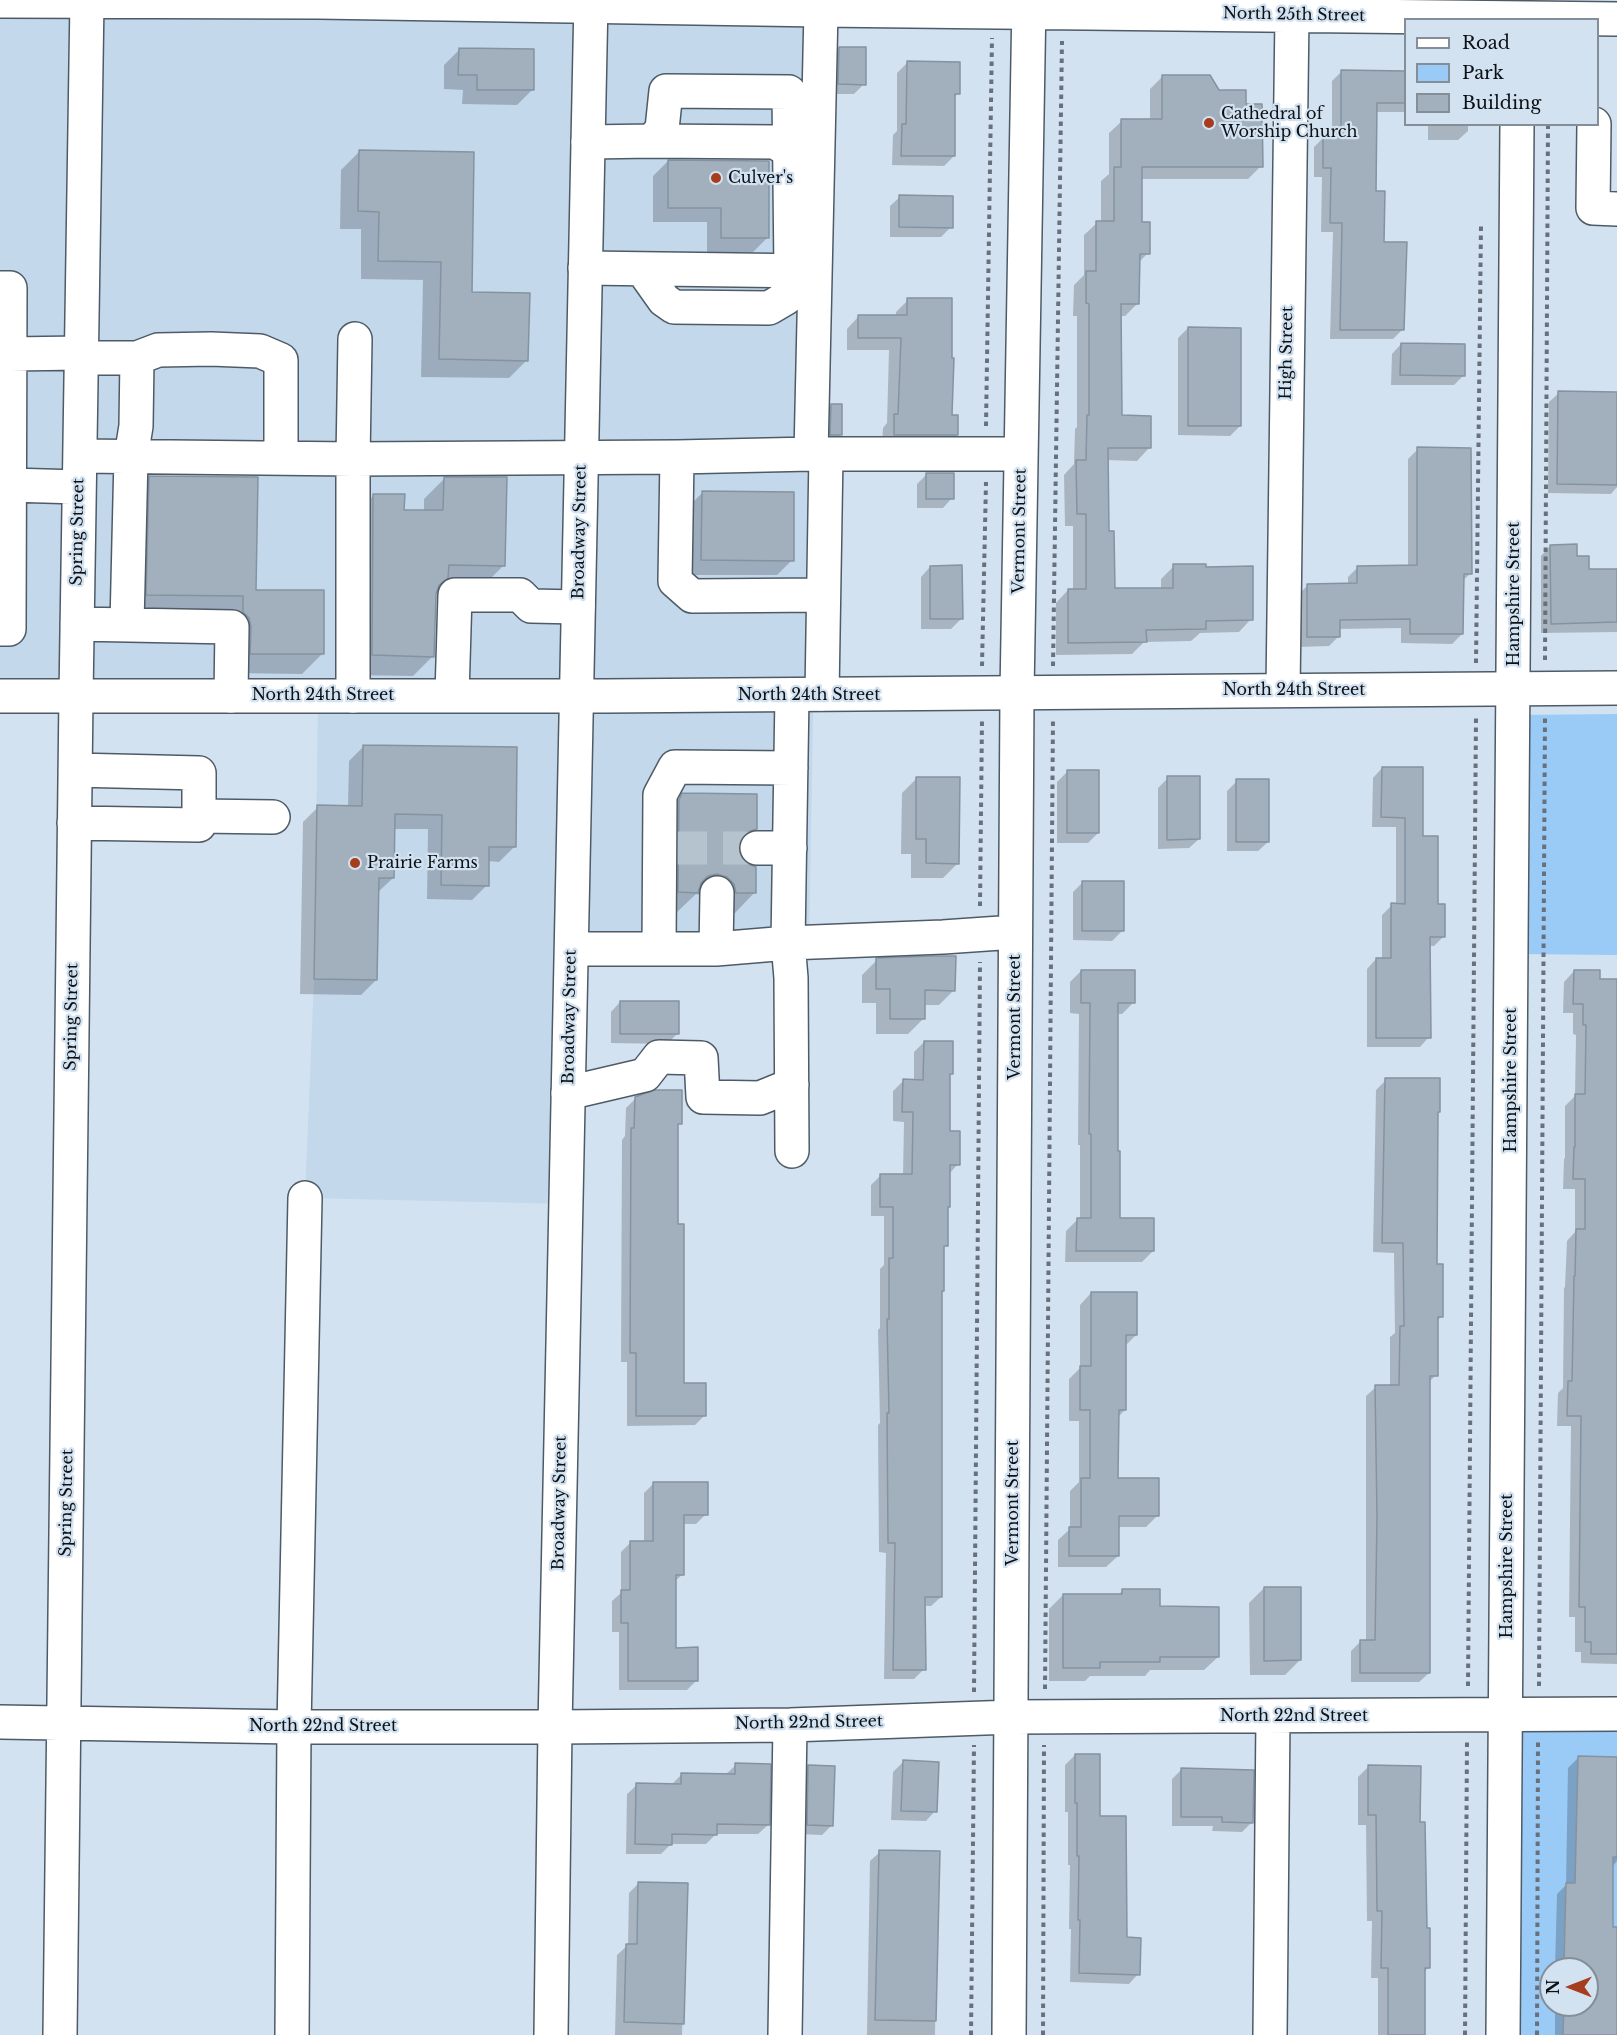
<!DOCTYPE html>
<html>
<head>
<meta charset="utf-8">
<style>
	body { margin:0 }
	#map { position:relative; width:1617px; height:2035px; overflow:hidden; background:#d3e2f0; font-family:"Libre Baskerville",serif }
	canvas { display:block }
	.legend { position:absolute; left:1404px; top:18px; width:195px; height:108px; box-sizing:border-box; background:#d3e2f0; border:2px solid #838e99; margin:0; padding:8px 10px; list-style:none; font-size:18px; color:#0c1116 }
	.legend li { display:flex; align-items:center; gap:12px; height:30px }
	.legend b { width:30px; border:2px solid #838e99 }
	.north { position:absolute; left:1539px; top:1957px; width:60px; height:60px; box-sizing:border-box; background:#d3e2f0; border:2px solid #838e99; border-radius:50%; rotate:270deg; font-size:16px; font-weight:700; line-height:24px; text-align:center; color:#0c1116 }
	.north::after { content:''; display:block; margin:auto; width:21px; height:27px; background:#a53d1e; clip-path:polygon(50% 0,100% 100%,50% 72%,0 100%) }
</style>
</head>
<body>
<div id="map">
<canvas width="1617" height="2035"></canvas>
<ul class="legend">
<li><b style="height:8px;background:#fff"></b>Road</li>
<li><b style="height:16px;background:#9acaf6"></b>Park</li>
<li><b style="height:16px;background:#a2b0bd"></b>Building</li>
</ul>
<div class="north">N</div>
</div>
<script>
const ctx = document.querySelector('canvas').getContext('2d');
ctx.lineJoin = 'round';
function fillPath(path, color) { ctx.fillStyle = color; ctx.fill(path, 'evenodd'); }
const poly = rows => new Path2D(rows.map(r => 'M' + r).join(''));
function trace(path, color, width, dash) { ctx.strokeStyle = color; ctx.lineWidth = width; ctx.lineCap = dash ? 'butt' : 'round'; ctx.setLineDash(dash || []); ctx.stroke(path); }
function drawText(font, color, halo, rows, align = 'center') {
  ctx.font = font + ' "Libre Baskerville",serif'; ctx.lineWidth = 4.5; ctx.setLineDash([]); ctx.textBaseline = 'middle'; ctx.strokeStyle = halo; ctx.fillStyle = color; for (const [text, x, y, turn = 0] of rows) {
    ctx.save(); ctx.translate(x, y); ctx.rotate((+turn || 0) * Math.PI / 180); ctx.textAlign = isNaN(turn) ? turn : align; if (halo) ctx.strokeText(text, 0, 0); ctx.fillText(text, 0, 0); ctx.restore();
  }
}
fillPath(poly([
	[826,0,809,942,584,934,566,1204,305,1198,314,979,318,696,0,696,0,1]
]), '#c3d8eb');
fillPath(poly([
	[1617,714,1617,955,1517,954,1519,715],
	[1617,1726,1617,2035,1514,2035,1517,1727],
	[1551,1969,1587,1969,1587,2005,1551,2005]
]), '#9acaf6');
fillPath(poly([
	[840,48,864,84,854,94,829,94,830,58],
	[459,50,532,90,517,105,462,104,463,90,444,89,444,65],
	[907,63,958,93,954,98,954,156,944,166,892,165,893,135,897,131,897,73],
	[1342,71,1406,72,1406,112,1376,112,1375,193,1382,243,1402,330,1393,339,1330,339,1333,232,1321,232,1322,177,1314,177,1314,147,1324,137,1332,137,1332,81],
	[1163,76,1218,91,1244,105,1261,166,1248,179,1141,179,1141,223,1148,253,1138,263,1138,303,1125,316,1120,316,1120,417,1149,448,1137,461,1107,460,1108,532,1113,590,1161,589,1161,579,1174,566,1251,619,1239,632,1200,633,1191,641,1144,642,1132,654,1056,655,1056,603,1068,590,1073,590,1073,526,1065,526,1064,475,1074,464,1075,429,1077,427,1077,316,1073,316,1074,285,1084,275,1084,235,1097,223,1101,223,1101,181,1109,174,1109,133,1122,121,1150,121,1150,89],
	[1428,124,1468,124,1468,131,1458,140,1428,140],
	[359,152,470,293,527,360,509,378,421,377,423,280,361,279,361,229,340,229,341,170],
	[668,161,768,237,753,252,707,252,707,222,653,222,653,176],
	[900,197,951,227,941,237,890,237,890,206],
	[908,300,957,435,945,447,882,447,883,428,887,423,889,350,847,350,847,329,858,317,896,317,896,312],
	[1188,328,1240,426,1230,436,1178,435,1178,338],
	[1401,344,1463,376,1454,385,1391,385,1392,354],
	[1559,393,1617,393,1617,487,1611,494,1548,493,1549,402],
	[831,406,840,435,830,444,821,444,822,415],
	[1418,449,1470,574,1462,581,1462,634,1452,644,1401,643,1401,628,1338,629,1338,637,1329,646,1298,647,1298,595,1308,585,1348,585,1348,577,1358,567,1408,567,1408,459],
	[927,474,952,498,943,508,917,508,917,484],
	[150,478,255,591,322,654,302,674,231,673,229,639,127,614,130,498],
	[444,479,503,566,483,586,439,585,437,587,435,594,433,656,413,676,352,675,354,515,374,495,403,511,424,512,424,499],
	[703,492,792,560,777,575,687,575,688,507],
	[1550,546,1575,557,1588,570,1617,570,1617,632,1541,633,1541,556],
	[930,567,961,619,951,629,921,629,921,577],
	[364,746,514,847,499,862,488,861,487,885,472,900,427,899,428,829,393,829,393,878,377,893,376,980,361,995,300,994,303,822,318,807,348,807,349,761],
	[1382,768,1421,837,1444,936,1434,946,1429,946,1429,1037,1420,1047,1367,1047,1367,969,1376,959,1382,959,1382,915,1392,905,1396,905,1396,827,1372,827,1373,778],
	[1067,772,1098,833,1088,843,1057,843,1057,782],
	[917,778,958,863,943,878,911,878,911,854,901,854,902,793],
	[1168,778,1199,839,1189,848,1158,849,1158,788],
	[1237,781,1268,842,1258,851,1227,851,1227,791],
	[683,795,755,829,737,847,755,892,735,913,716,912,707,897,696,894,677,912,659,912,662,815],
	[1083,882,1122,931,1112,941,1073,940,1073,892],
	[877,960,954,990,939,1005,923,1005,923,1019,908,1034,876,1034,876,1003,862,1003,862,975],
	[1081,971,1134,1002,1122,1014,1117,1014,1118,1220,1153,1251,1142,1262,1065,1262,1066,1231,1077,1220,1080,1220,1080,1145,1078,1145,1079,1014,1070,1013,1070,982],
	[1574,971,1599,980,1617,980,1617,1664,1581,1663,1581,1652,1575,1652,1575,1617,1569,1617,1571,1426,1557,1426,1558,1393,1563,1388,1564,1288,1565,1287,1567,1241,1575,1232,1575,1189,1563,1189,1564,1159,1565,1158,1565,1106,1575,1096,1576,1035,1573,1034,1573,1013,1563,1013,1564,982],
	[620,1002,677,1034,667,1044,611,1043,611,1012],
	[924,1042,951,1073,949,1076,948,1133,958,1164,949,1174,946,1245,942,1249,940,1293,941,1597,931,1606,923,1606,924,1669,914,1679,884,1679,886,1553,879,1552,878,1425,880,1423,878,1330,880,1328,880,1269,884,1265,884,1216,871,1216,871,1185,881,1175,903,1175,904,1122,893,1121,893,1091,903,1081,914,1081,914,1052],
	[1386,1080,1436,1113,1435,1266,1442,1316,1437,1321,1436,1375,1428,1383,1429,1673,1419,1682,1351,1682,1351,1651,1361,1641,1366,1641,1366,1396,1376,1387,1390,1387,1390,1337,1395,1333,1394,1253,1373,1252,1376,1090],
	[636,1098,680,1123,677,1126,676,1226,682,1384,705,1415,695,1425,627,1426,627,1362,621,1362,622,1140,625,1136,626,1108],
	[1091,1293,1136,1335,1125,1346,1125,1410,1117,1418,1116,1480,1157,1516,1146,1527,1118,1527,1118,1556,1106,1567,1058,1567,1058,1540,1070,1529,1070,1491,1079,1482,1079,1421,1069,1421,1069,1379,1080,1368,1080,1305],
	[654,1483,706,1514,696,1524,683,1524,683,1574,674,1582,674,1649,697,1680,687,1690,619,1690,619,1632,612,1632,612,1601,621,1593,621,1552,630,1543,644,1543,644,1493],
	[1264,1588,1300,1660,1285,1675,1250,1675,1249,1603],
	[1123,1590,1159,1608,1218,1657,1204,1670,1150,1670,1145,1676,1090,1676,1085,1681,1049,1681,1049,1609,1063,1595,1118,1595],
	[1075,1755,1098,1818,1125,1939,1138,1974,1129,1984,1070,1982,1071,1929,1069,1929,1070,1865,1068,1865,1068,1812,1065,1812,1065,1765],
	[1578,1758,1617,1778,1617,1861,1612,1867,1611,1928,1617,1929,1617,2035,1555,2035,1555,2005,1587,2005,1587,1969,1555,1969,1557,1894,1566,1885,1568,1768],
	[903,1762,935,1811,926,1821,891,1820,893,1772],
	[736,1765,768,1825,758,1834,716,1834,706,1844,671,1844,661,1854,626,1854,627,1794,637,1785,671,1785,681,1775,726,1774],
	[1369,1766,1419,1823,1429,1967,1423,1973,1424,2035,1378,2035,1378,1978,1371,1978,1372,1921,1367,1921,1366,1825,1358,1825,1358,1777],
	[809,1767,832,1825,822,1835,798,1834,799,1777],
	[1182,1769,1252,1822,1242,1832,1212,1831,1213,1826,1172,1826,1172,1779],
	[880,1852,938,1852,935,2035,867,2035,870,1861],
	[639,1883,686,1884,682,2035,615,2035,617,1955,628,1945,629,1893]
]), '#0003');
const building = poly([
	[839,47,866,47,866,85,838,84,839,47],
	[459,48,534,49,534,90,477,90,477,75,458,75,459,48],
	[907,61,960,62,960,94,955,94,955,156,901,156,902,124,906,124,907,61],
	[1341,70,1406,71,1406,103,1377,103,1376,191,1385,191,1384,242,1407,242,1404,330,1340,330,1342,223,1330,223,1331,168,1323,168,1323,136,1341,136,1341,70],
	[1162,75,1210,75,1219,90,1246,90,1246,104,1262,104,1263,167,1142,167,1142,222,1150,222,1150,254,1140,254,1139,304,1121,304,1122,415,1151,416,1151,448,1108,448,1109,531,1114,531,1115,588,1173,588,1173,564,1206,564,1206,567,1253,566,1253,620,1206,621,1206,629,1146,630,1147,642,1068,643,1068,589,1086,589,1086,514,1077,514,1076,460,1086,460,1087,415,1089,415,1089,304,1086,303,1086,271,1096,271,1096,221,1114,221,1114,167,1121,167,1121,119,1162,119,1162,75],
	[359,150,474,152,472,292,530,293,528,361,439,359,441,262,378,261,379,212,358,211,359,150],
	[668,160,769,161,769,238,721,238,721,208,668,208,668,160],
	[899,195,953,196,953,228,899,227,899,195],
	[907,298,952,298,952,358,954,358,952,415,958,415,958,435,894,435,894,414,898,414,901,338,858,338,858,315,907,315,907,298],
	[1188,327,1241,328,1241,426,1188,426,1188,327],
	[1401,343,1465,344,1465,376,1400,375,1401,343],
	[1558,391,1617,392,1617,485,1557,484,1558,391],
	[831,404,842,404,842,435,830,435,831,404],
	[1417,447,1471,448,1472,574,1464,574,1463,634,1410,634,1410,619,1340,620,1340,637,1307,637,1307,584,1357,583,1357,566,1417,565,1417,447],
	[926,473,954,473,954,499,926,499,926,473],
	[149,476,258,477,256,590,324,590,324,654,250,654,251,627,249,618,243,612,243,596,146,595,149,476],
	[444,477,507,477,505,566,449,565,448,578,439,585,436,594,434,657,372,655,373,494,405,494,404,510,443,510,444,477],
	[702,491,794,492,794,561,701,560,702,491],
	[1577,544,1577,556,1589,556,1589,569,1617,569,1617,622,1551,624,1550,545,1577,544],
	[962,565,963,619,930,619,930,566,962,565],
	[363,745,517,747,516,847,489,847,489,886,441,885,442,815,395,814,394,878,379,878,377,980,314,979,317,805,362,806,363,745],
	[1382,767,1423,767,1423,836,1438,836,1438,904,1445,904,1445,937,1430,937,1431,1038,1376,1038,1376,958,1391,958,1391,903,1405,904,1405,818,1381,817,1382,767],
	[1067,770,1099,770,1099,833,1067,833,1067,770],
	[1167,776,1200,776,1200,839,1167,840,1167,776],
	[916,777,960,777,959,864,926,863,926,839,916,839,916,777],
	[1236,779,1269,779,1269,842,1236,842,1236,779],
	[682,793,757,794,757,829,747,832,741,838,738,847,741,858,748,864,756,867,756,893,736,893,734,884,727,877,717,874,708,876,701,883,698,893,678,892,679,800,682,793],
	[1082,881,1124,881,1124,931,1082,931,1082,881],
	[933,956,956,956,955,991,925,990,925,1019,890,1019,890,989,876,989,876,958,933,956],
	[1081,970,1135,970,1135,1003,1118,1003,1118,1151,1120,1151,1120,1218,1154,1218,1154,1251,1076,1251,1077,1218,1091,1218,1091,1134,1089,1134,1090,1003,1081,1003,1081,970],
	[1574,970,1600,970,1600,979,1617,979,1617,1654,1591,1654,1591,1642,1585,1642,1585,1607,1579,1607,1581,1416,1567,1416,1568,1381,1572,1381,1574,1276,1575,1276,1576,1229,1585,1229,1585,1179,1573,1179,1574,1147,1575,1147,1575,1094,1585,1094,1586,1025,1583,1025,1583,1004,1573,1004,1574,970],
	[620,1001,679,1001,679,1034,620,1034,620,1001],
	[924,1041,953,1041,953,1074,950,1074,950,1131,960,1131,960,1165,950,1165,950,1207,948,1207,948,1246,944,1246,944,1291,942,1291,942,1597,925,1597,926,1670,893,1670,895,1543,888,1543,887,1413,889,1413,887,1319,889,1319,889,1258,893,1258,893,1207,880,1207,880,1174,912,1174,913,1112,902,1112,903,1079,923,1080,924,1041],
	[1385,1078,1440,1078,1440,1112,1438,1112,1437,1264,1443,1264,1443,1317,1438,1317,1438,1376,1430,1376,1430,1673,1360,1673,1360,1640,1375,1640,1377,1518,1375,1385,1399,1385,1400,1326,1404,1326,1403,1243,1382,1243,1385,1078],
	[654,1090,682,1090,682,1124,678,1124,678,1224,684,1224,684,1383,706,1383,706,1416,636,1416,636,1353,630,1353,631,1128,634,1128,635,1097,654,1090],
	[1091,1292,1137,1292,1137,1335,1126,1335,1126,1410,1119,1410,1118,1478,1159,1478,1159,1516,1119,1516,1119,1556,1069,1556,1069,1527,1081,1527,1081,1478,1090,1478,1090,1410,1080,1410,1080,1366,1091,1366,1091,1292],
	[653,1482,708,1482,708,1515,684,1515,684,1575,676,1575,676,1648,698,1647,698,1681,628,1681,628,1623,621,1623,621,1590,630,1590,630,1541,653,1541,653,1482],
	[1264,1587,1301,1587,1301,1660,1264,1661,1264,1587],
	[1122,1589,1160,1589,1160,1606,1219,1607,1219,1657,1160,1657,1160,1662,1100,1662,1100,1668,1063,1668,1063,1594,1122,1594,1122,1589],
	[1075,1754,1100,1754,1100,1816,1126,1816,1127,1937,1141,1938,1140,1975,1079,1973,1080,1920,1078,1920,1079,1856,1077,1856,1077,1803,1075,1803,1075,1754],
	[1578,1756,1617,1757,1617,1857,1613,1857,1613,1927,1617,1927,1617,2035,1563,2035,1564,2005,1587,2005,1587,1964,1564,1963,1566,1883,1575,1883,1578,1756],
	[903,1760,939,1762,937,1812,901,1811,903,1760],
	[735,1763,771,1764,770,1825,717,1824,717,1835,672,1834,672,1845,635,1844,636,1783,681,1784,681,1773,735,1774,735,1763],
	[808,1765,835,1766,833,1826,807,1825,808,1765],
	[1368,1765,1421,1766,1420,1822,1425,1822,1427,1928,1430,1928,1430,1968,1425,1968,1425,2035,1388,2035,1388,1968,1381,1968,1382,1911,1377,1911,1376,1815,1368,1815,1368,1765],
	[1181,1768,1254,1770,1253,1823,1222,1822,1222,1817,1181,1817,1181,1768],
	[879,1850,940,1851,936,2021,875,2020,879,1850],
	[638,1882,688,1883,684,2024,624,2022,626,1944,637,1944,638,1882]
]);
fillPath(building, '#a2b0bd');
trace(building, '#8593a0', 1.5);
trace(poly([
	[674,848,757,848]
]), '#b5c3cf', 33, [33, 16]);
const minor = poly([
	[0,1,318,2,821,10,1617,19],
	[1594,124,1593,208,1617,209],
	[652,141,775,142,791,152],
	[588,142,652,141,662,129,666,91,789,92,791,271,786,298,769,308,674,307,664,300,642,269],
	[585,268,812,271],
	[0,288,10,288,9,629,0,629],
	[10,354,81,353],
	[80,358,137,358,136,426,131,457,127,624],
	[137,358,158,350,211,349,260,351,281,360,281,457],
	[811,454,821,10],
	[826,454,1021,454],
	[80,456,353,459,355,339],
	[677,457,675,581,692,596,823,595],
	[10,485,79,487],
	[77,624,232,627,231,696],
	[1283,690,1292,15],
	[452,695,455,595,520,595,531,606,578,607],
	[353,696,353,459,677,457,811,454,826,454,822,694],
	[199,816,273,817],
	[74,823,199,825,199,773,75,770],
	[757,848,790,848],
	[572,949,716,949,788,943,792,695],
	[659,949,660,795,675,767,791,768],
	[716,949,717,893],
	[568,1093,645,1075,659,1057,701,1058,703,1097,760,1098,792,1085],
	[792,1151,791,978,788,943,943,937,1015,932],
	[0,1722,294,1727,555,1727,790,1725,1012,1717,1617,1714],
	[60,2035,76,696,87,0],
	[292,2035,294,1727,305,1198],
	[785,2035,790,1725],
	[1009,2035,1017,693,1029,0],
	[1270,2035,1273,1716],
	[1503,2035,1517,124]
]);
const major = poly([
	[0,696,605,696,1617,688],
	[551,2035,555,1727,591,0]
]);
trace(minor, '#4e5b67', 36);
trace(major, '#4e5b67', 36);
trace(poly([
	[986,426,992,38],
	[1545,660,1548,124],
	[1476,663,1481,224],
	[982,666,986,482],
	[1053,666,1062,41],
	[980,906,982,719],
	[1468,1686,1476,716],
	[1539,1686,1545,716],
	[1045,1689,1053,719],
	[974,1692,980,962],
	[971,2035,974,1745],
	[1043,2035,1044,1745],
	[1465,2035,1467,1742],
	[1537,2035,1538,1742]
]), '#68717b', 4, [4.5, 4.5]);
trace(minor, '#fff', 33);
trace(major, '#fff', 33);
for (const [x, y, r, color] of [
	[1209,123,6,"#a53d1e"],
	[716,178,6,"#a53d1e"],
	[355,863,6,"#a53d1e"]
]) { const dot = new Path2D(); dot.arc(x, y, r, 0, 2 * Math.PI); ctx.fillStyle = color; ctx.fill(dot); trace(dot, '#d3e2f0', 2); }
drawText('16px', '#0c1116', '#d3e2f0', [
	["North 25th Street",1294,15,1],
	["High Street",1287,353,-89],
	["Vermont Street",1020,531,-89],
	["Spring Street",78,532,-89],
	["Broadway Street",580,532,-89],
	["Hampshire Street",1514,594,-90],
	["North 24th Street",1294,690],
	["North 24th Street",323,695],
	["North 24th Street",809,695],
	["Spring Street",72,1017,-89],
	["Broadway Street",570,1017,-89],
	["Vermont Street",1015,1017,-90],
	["Hampshire Street",1511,1080,-90],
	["Spring Street",67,1503,-89],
	["Broadway Street",560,1503,-89],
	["Vermont Street",1013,1503,-90],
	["Hampshire Street",1507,1566,-90],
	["North 22nd Street",1294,1716],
	["North 22nd Street",809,1723,-1],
	["North 22nd Street",323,1726]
]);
drawText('16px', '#0c1116', '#d3e2f0', [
	["Cathedral of",1221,114],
	["Worship Church",1221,132],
	["Culver's",728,178],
	["Prairie Farms",367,863]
], 'left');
</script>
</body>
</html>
